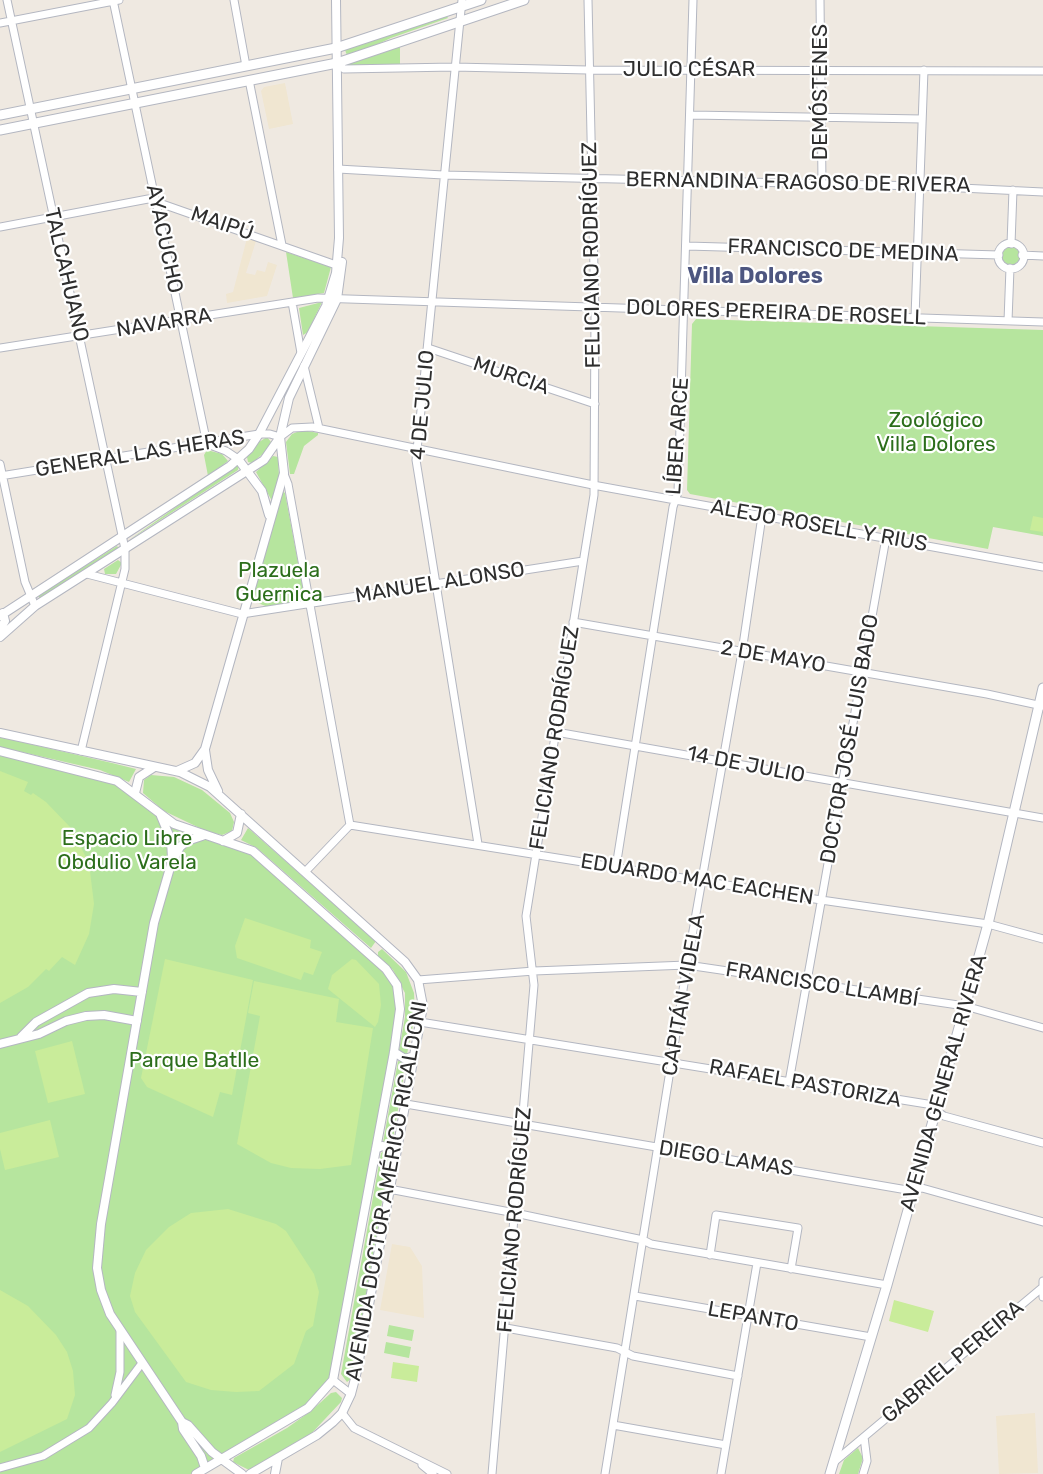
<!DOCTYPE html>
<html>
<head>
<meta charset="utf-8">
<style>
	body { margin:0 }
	canvas { display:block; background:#efe9e1 }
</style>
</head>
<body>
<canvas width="1043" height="1474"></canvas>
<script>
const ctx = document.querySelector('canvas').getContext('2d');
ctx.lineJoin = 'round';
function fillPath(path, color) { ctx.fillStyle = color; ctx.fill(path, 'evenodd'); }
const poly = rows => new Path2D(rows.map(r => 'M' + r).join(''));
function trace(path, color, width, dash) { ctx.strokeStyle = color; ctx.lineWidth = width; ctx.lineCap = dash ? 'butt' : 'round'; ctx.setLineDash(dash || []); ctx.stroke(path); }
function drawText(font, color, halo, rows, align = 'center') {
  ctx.font = font + ' Rubik,sans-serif'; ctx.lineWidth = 4.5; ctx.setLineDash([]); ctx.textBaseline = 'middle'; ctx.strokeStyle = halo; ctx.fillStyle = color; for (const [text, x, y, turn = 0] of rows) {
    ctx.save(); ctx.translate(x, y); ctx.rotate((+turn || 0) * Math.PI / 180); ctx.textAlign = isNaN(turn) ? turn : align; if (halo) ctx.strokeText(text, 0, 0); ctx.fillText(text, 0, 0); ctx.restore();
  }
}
fillPath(poly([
	[285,83,293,124,269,129,261,91,264,87],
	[247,238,256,241,246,273,255,275,257,270,265,272,268,262,277,265,267,296,227,303,226,294,233,292],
	[392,1244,410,1247,422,1266,424,1318,380,1310],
	[1035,1413,1038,1473,999,1474,996,1416]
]), '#f0e6d1');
fillPath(poly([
	[446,15,448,18,391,38,348,58,345,50],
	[400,46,400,65,348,65,349,63],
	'1002 256a9 9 0 1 1 18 0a9 9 0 1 1-18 0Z',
	[286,252,331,267,324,293,293,298],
	[322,302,308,332,303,335,299,308],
	[696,319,1043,330,1043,536,993,527,988,549,690,494,687,490,692,324],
	[302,430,318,433,318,435,304,446,294,474,290,474,286,442,292,434],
	[267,437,271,442,265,452,252,463,248,462,247,457,259,442],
	[207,450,222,454,228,461,208,476,204,455],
	[273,456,278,457,279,476,272,501,256,472],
	[236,465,239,465,238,470,129,540],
	[282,491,285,493,303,589,293,603,268,607,258,603,254,591],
	[117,546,119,549,39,598,39,595],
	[118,560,122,563,116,574,105,574,104,569],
	[0,737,112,763,136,769,129,782,100,770,0,747],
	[0,751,108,777,161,816,239,845,386,969,400,996,338,1364,322,1395,196,1474,0,1474],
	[151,775,174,777,202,790,230,813,234,822,232,831,222,835,206,831,164,811,143,793,144,780],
	[248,828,376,941,371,948,257,848,241,840],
	[382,949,406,972,414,993,415,1015,407,1054,401,1054,399,1050,405,1017,405,993,393,970,378,956,378,952],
	[398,1061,406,1063,392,1144,383,1142],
	[384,1151,390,1152,390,1155,352,1378,347,1382,341,1374,381,1153],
	[389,1325,414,1330,412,1341,387,1336],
	[386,1342,411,1347,409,1358,384,1353],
	[336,1392,342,1398,341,1402,309,1436,249,1470,233,1462,234,1458,287,1428,311,1411,331,1393],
	[858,1448,863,1458,858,1474,839,1474,844,1460]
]), '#b6e59e');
fillPath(poly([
	[1033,516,1043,518,1043,532,1030,530],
	[0,771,28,782,24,791,31,795,33,793,46,802,71,828,89,863,94,904,89,934,75,965,62,957,49,971,46,969,28,987,0,1003],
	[245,918,311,940,310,948,322,952,313,975,304,972,301,980,237,958,235,946],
	[165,959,253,980,232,1095,220,1092,213,1117,147,1087,141,1078],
	[352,959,356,960,379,984,381,1005,378,1022,375,1027,328,989,332,975],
	[254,981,339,999,336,1022,373,1028,351,1165,320,1169,291,1168,271,1163,237,1144,260,1016,248,1013],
	[72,1041,85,1094,48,1103,35,1051],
	[50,1120,59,1157,5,1170,0,1149,0,1133],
	[228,1209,276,1224,286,1231,314,1274,319,1292,313,1326,306,1331,294,1364,259,1391,236,1392,211,1390,186,1382,135,1312,130,1296,135,1273,146,1250,169,1227,191,1213],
	[0,1290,28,1306,56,1335,67,1352,73,1371,75,1395,67,1419,0,1452],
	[894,1300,934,1311,928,1332,889,1321],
	[393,1362,419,1366,417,1382,391,1378]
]), '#c9ec9a');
const minor = poly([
	[7,0,125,549,125,569,81,751],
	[113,0,207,444],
	[234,0,246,66],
	[462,0,416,460,478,844],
	[820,0,822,183],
	[0,23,119,0],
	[337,63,344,69,454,67,588,70,1043,71],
	[249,80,282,245],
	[691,115,922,119],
	[338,169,443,175,920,186,1043,192],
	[0,227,148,199,336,265],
	'998 256a13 13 0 1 1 26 0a13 13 0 1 1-26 0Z',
	[1011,244,1013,190],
	[687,246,999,255],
	[1022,255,1043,256],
	[292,302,301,353],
	[915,317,924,70],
	[1008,321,1010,268],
	[0,348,318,298,1043,322],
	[428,348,595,404],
	[304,366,319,428],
	[210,445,226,451,238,459],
	[0,464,25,582,35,606],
	[284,474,288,484,350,825],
	[0,476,259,434,270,434,280,437,292,428,312,427,593,485,1043,567],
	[87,574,242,614,583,561],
	[573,622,987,694,1043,706],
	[556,732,1043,818],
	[350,825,821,900,988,924,1043,939],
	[616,867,673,507,678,492,693,0],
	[305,872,350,825],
	[418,980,534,971,687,965,965,1006,1043,1028],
	[420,1022,927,1104,944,1116,1043,1143],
	[789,1082,886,538],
	[406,1104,907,1190,922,1188,1043,1222],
	[389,1189,515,1213,643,1240,651,1244,887,1285],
	[710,1255,716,1215,798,1228,791,1269],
	[1043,1281,1043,1297],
	[635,1296,871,1337],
	[506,1328,617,1348,633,1356,738,1376],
	[333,1380,351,1394],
	[115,1395,120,1372,120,1331],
	[342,1413,354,1428,447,1474],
	[613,1425,726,1445],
	[834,1462,1043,1287],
	[422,1465,433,1474],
	[0,1468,43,1456,89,1428,112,1403,142,1363],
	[492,1474,534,985,526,916,594,495,595,315,588,0],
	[605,1474,687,965,742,652,762,516],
	[721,1474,757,1263],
	[863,1474,867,1461,864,1437]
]);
const tertiary = poly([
	[238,459,262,491,269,515],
	[0,616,230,466,249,449,259,434,326,306,336,273,339,238,336,0],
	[0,629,5,621,3,613],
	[0,637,35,606,264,460,280,437,289,398,337,299,342,262],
	[0,733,180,772,210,787,405,962,418,980,423,1006,357,1371,351,1394,342,1413,333,1422,317,1435,250,1474],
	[205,750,208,770,218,791],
	[0,751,117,781,174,824,253,851,386,969,397,985,400,1009,394,1052,333,1380,308,1408,196,1474],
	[177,771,195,763,205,749,284,473,280,437],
	[135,793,139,777,153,768],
	[161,816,171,840,172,858],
	[202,836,187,841,180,847,172,861,154,923,101,1224,97,1268,101,1290,110,1314,182,1422,183,1429,201,1456,205,1468],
	[223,841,237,833,241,814],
	[21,1037,36,1022,88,993,114,989,142,992],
	[0,1044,39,1034,66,1021,86,1016,104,1015,137,1021],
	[394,1052,405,1059,414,1056],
	[376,1149,382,1146,390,1148,396,1154],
	[182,1422,188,1425,212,1452,242,1474],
	[275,1474,278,1458]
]);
const secondary = poly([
	[0,115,336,48,481,0],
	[0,130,337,63,524,0],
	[830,1474,887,1285,988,924,1043,688]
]);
trace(minor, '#b4b7c1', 9);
trace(tertiary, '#b4b7c1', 10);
trace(secondary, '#b4b7c1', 11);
trace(minor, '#fff', 7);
trace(tertiary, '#fff', 8);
trace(secondary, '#fff', 9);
drawText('21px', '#2e2e2e', '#fff', [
	["JULIO CÉSAR",689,70],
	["DEMÓSTENES",821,92,-90],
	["BERNANDINA FRAGOSO DE RIVERA",798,183,1],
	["MAIPÚ",222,224,19],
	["AYACUCHO",164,239,78],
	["FRANCISCO DE MEDINA",843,251,2],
	["FELICIANO RODRÍGUEZ",592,255,-91],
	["TALCAHUANO",66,275,77],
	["DOLORES PEREIRA DE ROSELL",776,313,2],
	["NAVARRA",164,323,-9],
	["MURCIA",511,376,19],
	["4 DE JULIO",423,405,-85],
	["LÍBER ARCE",678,436,-86],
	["GENERAL LAS HERAS",140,454,-9],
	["ALEJO ROSELL Y RIUS",819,526,10],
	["MANUEL ALONSO",440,583,-9],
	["2 DE MAYO",773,657,10],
	["FELICIANO RODRÍGUEZ",555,738,-81],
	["DOCTOR JOSÉ LUIS BADO",850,739,-80],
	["14 DE JULIO",746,765,11],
	["EDUARDO MAC EACHEN",697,880,9],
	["FRANCISCO LLAMBÍ",822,985,9],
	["CAPITÁN VIDELA",684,995,-80],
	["AVENIDA GENERAL RIVERA",944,1083,-74],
	["RAFAEL PASTORIZA",805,1084,10],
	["DIEGO LAMAS",726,1159,9],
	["AVENIDA DOCTOR AMÉRICO RICALDONI",387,1191,-80],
	["FELICIANO RODRÍGUEZ",515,1220,-85],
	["LEPANTO",753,1317,10],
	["GABRIEL PEREIRA",953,1362,-40]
]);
drawText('21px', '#2c6e1b', '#fff', [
	["Zoológico",936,421],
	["Villa Dolores",936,445],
	["Plazuela",279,571],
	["Guernica",279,595],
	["Espacio Libre",127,839],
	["Obdulio Varela",127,863],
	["Parque Batlle",194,1061]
]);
drawText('bold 22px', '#4d5680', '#fff', [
	["Villa Dolores",755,277]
]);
</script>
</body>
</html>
